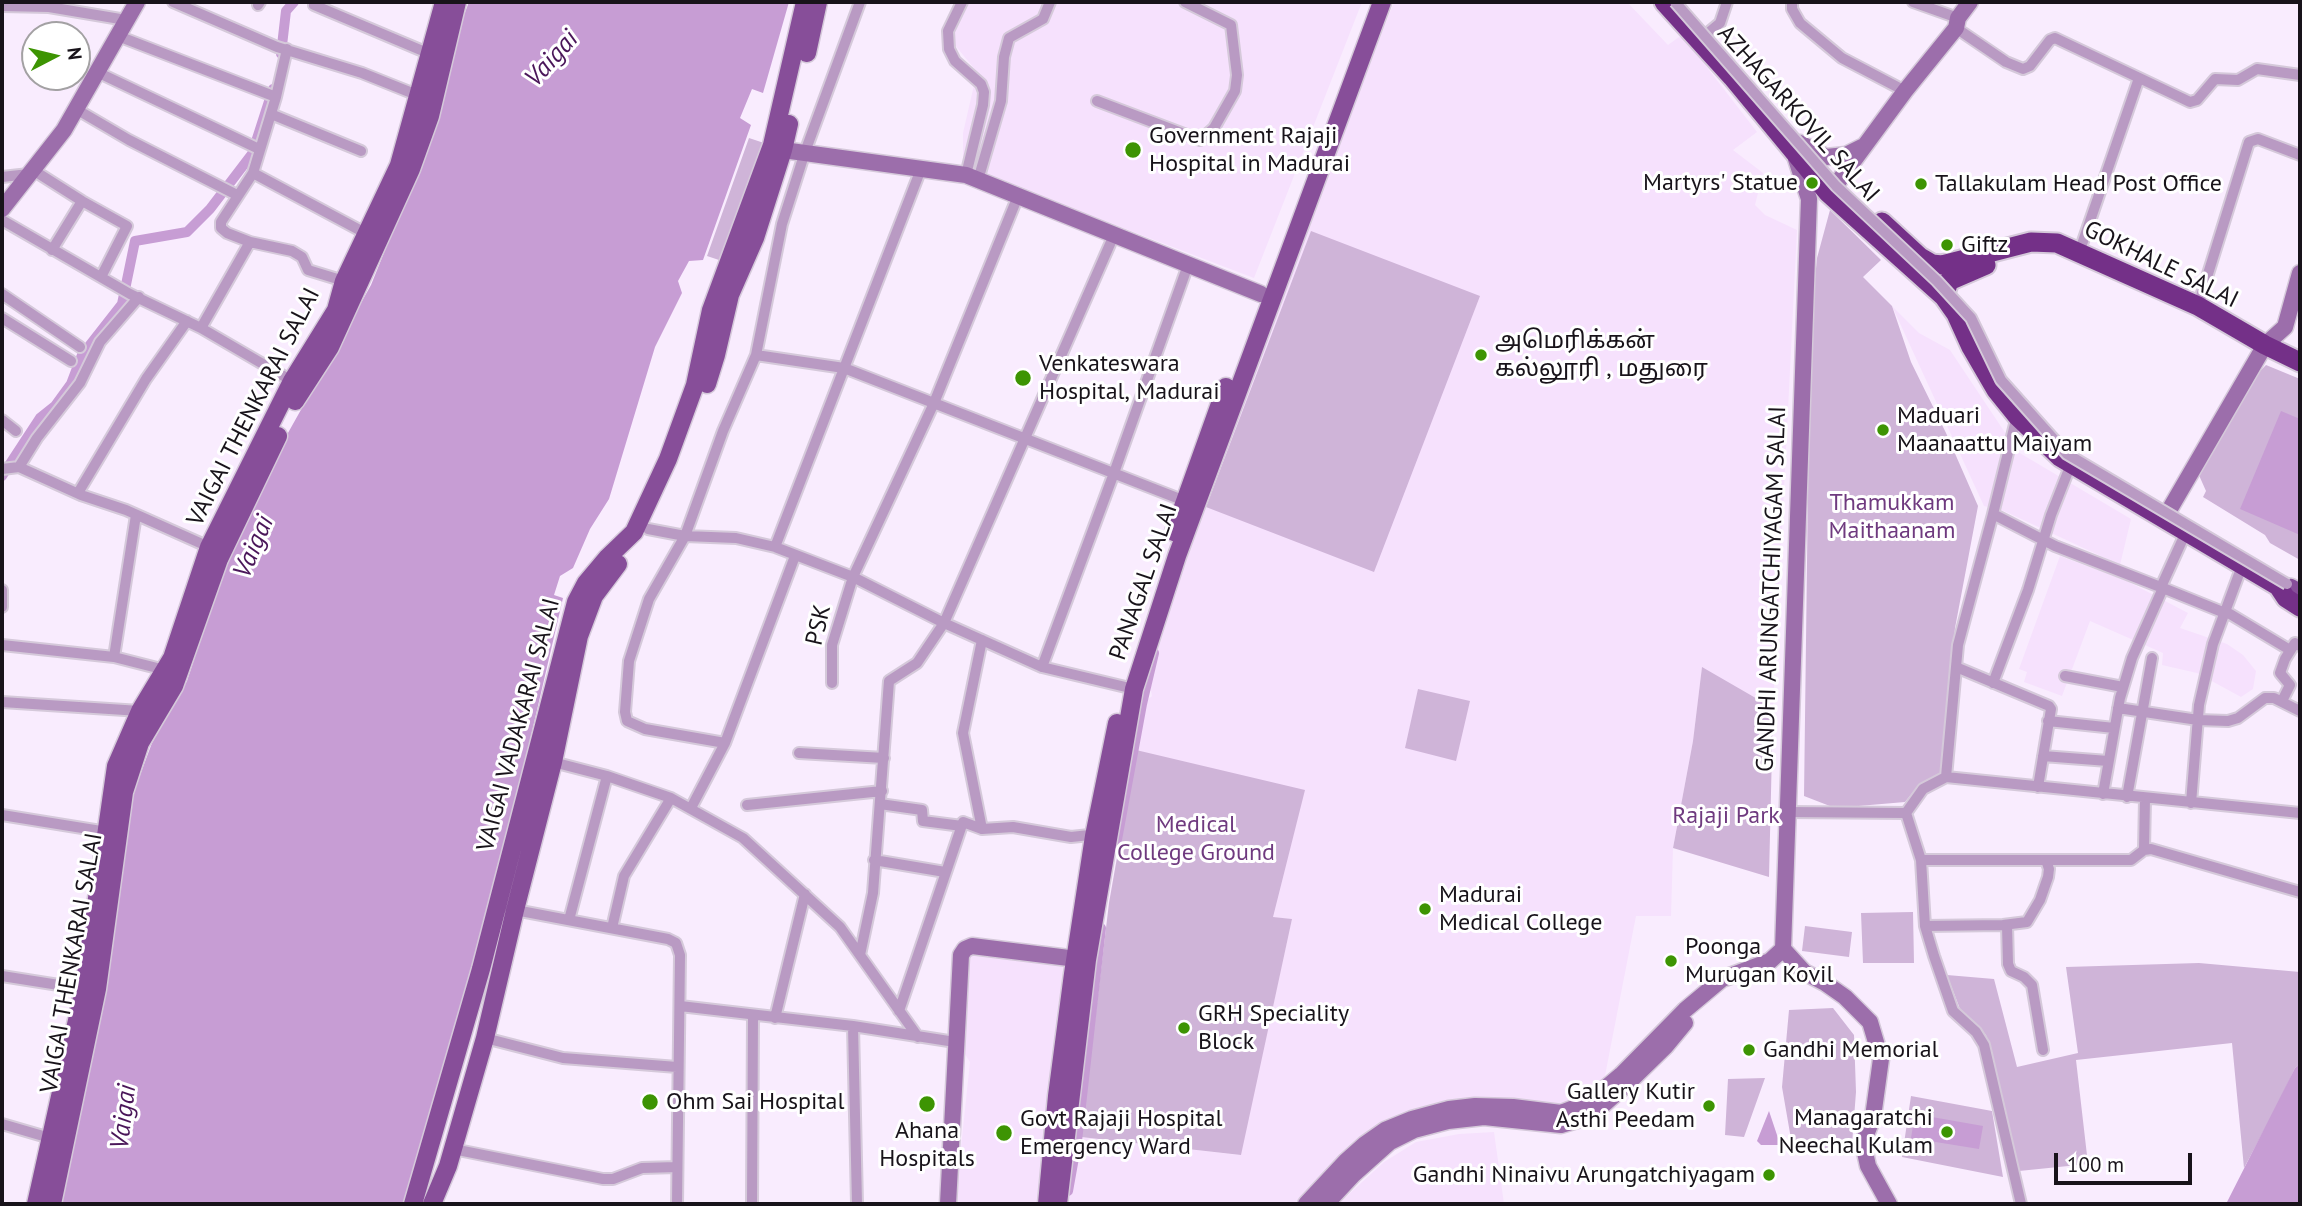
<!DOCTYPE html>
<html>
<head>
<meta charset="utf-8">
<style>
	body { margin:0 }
	#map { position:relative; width:2302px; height:1206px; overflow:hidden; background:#f9ecfe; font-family:"PT Sans",sans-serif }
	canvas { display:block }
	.frame { position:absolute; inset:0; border:4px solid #18131a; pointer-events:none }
	.north { position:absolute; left:21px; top:21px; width:70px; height:70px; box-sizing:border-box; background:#fff; border:2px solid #a3a1a3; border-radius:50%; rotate:83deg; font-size:19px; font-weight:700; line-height:28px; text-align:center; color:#18131a }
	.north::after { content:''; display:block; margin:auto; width:24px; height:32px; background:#3d9403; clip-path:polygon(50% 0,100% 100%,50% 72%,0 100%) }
	.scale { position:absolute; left:2054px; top:1153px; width:138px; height:32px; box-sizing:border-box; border:4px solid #18131a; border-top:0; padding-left:9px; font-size:21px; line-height:24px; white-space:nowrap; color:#18131a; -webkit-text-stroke:5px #fff; paint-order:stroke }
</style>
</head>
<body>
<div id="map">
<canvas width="2302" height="1206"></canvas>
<div class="frame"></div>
<div class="north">N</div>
<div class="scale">100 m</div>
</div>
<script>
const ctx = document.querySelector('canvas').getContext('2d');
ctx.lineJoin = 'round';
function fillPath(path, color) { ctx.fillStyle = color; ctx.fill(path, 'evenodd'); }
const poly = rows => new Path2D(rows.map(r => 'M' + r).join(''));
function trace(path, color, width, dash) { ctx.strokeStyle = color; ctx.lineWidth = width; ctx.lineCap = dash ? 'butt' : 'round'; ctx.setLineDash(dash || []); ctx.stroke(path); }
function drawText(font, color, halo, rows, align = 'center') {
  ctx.font = font + ' "PT Sans","Noto Sans Tamil",sans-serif'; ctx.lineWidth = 6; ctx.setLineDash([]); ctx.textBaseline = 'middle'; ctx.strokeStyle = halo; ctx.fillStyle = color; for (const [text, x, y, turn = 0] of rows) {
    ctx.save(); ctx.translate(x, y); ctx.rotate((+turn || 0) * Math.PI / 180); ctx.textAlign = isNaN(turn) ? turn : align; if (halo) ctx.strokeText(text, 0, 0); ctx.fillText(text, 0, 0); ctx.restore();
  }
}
fillPath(poly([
	[962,2,1362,2,1254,278,963,167,963,133,977,72,945,33],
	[1394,2,1627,2,1668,45,1679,37,1685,39,1757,132,1733,150,1763,173,1755,205,1765,215,1797,230,1773,708,1702,668,1693,741,1673,848,1671,916,1636,916,1603,1086,1595,1085,1556,1109,1490,1097,1448,1101,1358,1143,1295,1204,1068,1204,1081,1137,1240,1155,1292,919,1109,903,1136,750,1145,702,1152,696,1150,686,1164,620,1309,218],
	[1892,306,1919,333,1950,350,2018,452,2131,519,2120,565,2004,511,1984,506],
	[2060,556,2127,581,2188,613,2180,628,2227,644,2243,655,2256,671,2253,689,2241,697,2197,673,2162,665,2163,653,2090,621,2062,696,2024,682,2027,672,2019,669],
	[968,954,1064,961,1037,1204,955,1204,970,1062,957,1042],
	[1494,1132,1504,1204,1338,1204,1384,1162,1416,1142,1459,1134]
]), '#f6e1fd');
fillPath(poly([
	[749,138,764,143,722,261,707,256],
	[1830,210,1881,260,1863,277,1892,306,1911,362,1946,433,1978,506,1955,628,1941,775,1918,786,1905,802,1835,808,1804,796,1810,330,1817,258],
	[1311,231,1480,296,1374,572,1206,507],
	[2266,365,2300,379,2300,560,2270,543,2265,535,2203,497,2206,491,2198,473,2257,374],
	[1702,667,1773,708,1769,877,1673,848,1693,741],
	[1418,689,1470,701,1456,761,1405,748],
	[1136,750,1305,790,1273,917,1292,919,1241,1155,1081,1137,1109,903],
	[1913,912,1914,963,1863,963,1861,913],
	[1805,926,1852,932,1849,957,1802,951],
	[2199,963,2300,972,2300,1064,2295,1068,2278,1104,2244,1168,2232,1043,2076,1060,2088,1164,2019,1171,1986,1035,1960,1009,1947,975,1994,979,2017,1067,2078,1053,2066,967],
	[1833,1008,1854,1035,1856,1092,1852,1144,1836,1154,1810,1154,1791,1139,1782,1087,1789,1010],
	[1765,1078,1744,1137,1725,1135,1728,1079],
	[1911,1096,1992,1111,2003,1177,1902,1157]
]), '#cfb4d8');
fillPath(poly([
	[469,2,789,2,763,93,752,89,740,118,751,125,703,260,689,261,678,281,682,293,655,347,609,499,590,529,573,568,560,576,554,595,563,598,515,805,488,914,407,1204,60,1204,131,799,152,743,187,681,227,558,261,481,371,285,437,121,458,14,464,15],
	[2281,411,2300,419,2300,535,2240,509],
	[2300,1064,2300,1204,2226,1204,2295,1068],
	[1769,1111,1779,1141,1778,1145,1761,1145,1757,1141],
	[1915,1114,1983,1126,1979,1149,1911,1138]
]), '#c79dd4');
trace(poly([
	[281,54,286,11,294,2],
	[2,476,40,418,55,406,71,384,82,355,122,304,135,241,187,232,210,209,252,154,273,89],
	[1116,845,1142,704,1154,653],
	[1068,1191,1077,1141,1101,928]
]), '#c79dd4', 10);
const street = poly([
	[173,2,277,47,362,73,417,95],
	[315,2,314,5,430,54],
	[962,2,948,31,949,49,955,61,981,84,984,92,983,105,966,175],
	[1792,2,1792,9,1800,23,1842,58,1905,91],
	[1913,2,1958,18],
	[258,5,260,2],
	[2,6,49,7,126,20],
	[1956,28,2006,62,2023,69,2030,66,2050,40,2055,38,2190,102,2197,100,2215,79,2238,80,2257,69,2300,75],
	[1708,33,1720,23,1727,2],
	[118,36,276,97],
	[287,49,276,97,253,173,367,234],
	[97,72,259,149],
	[1097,101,1200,140,1214,128,1235,91,1237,75,1231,25,1185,2],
	[76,109,129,140,237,195],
	[271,114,361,151],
	[33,170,82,201,127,226,101,277],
	[253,173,221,222,221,228,227,233,250,242,292,251,302,257,308,270,344,281],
	[2,177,29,174],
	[978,180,1001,101,1004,57,1009,38,1043,19,1050,2],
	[2,220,130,294,201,328,292,381],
	[52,250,82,201],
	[2079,253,2139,78],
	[2,294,80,347],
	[2198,306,2249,142,2258,139,2300,155],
	[2,318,71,361],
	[201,328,250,242],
	[756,355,844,368,1190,503],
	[2017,416,1993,514,2055,546,2163,588,2132,658,2120,698,2103,794],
	[2,420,16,431],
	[19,467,37,438,80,383,100,342,139,297],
	[2,469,19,467,81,495,126,510,209,547],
	[78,493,146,379,187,321],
	[648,529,685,536,736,538,775,547,853,577,944,623,1042,667,1134,689],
	[775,547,921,169],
	[2161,587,2186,532],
	[2163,588,2225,613],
	[2,590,2,607],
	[2225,611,2290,650],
	[982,640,963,733,982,829],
	[2,645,114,657,165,670],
	[114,657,136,515],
	[1042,667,1114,473,1188,265],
	[1956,667,2049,706,2051,709,2038,787],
	[2065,676,2123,687],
	[832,683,832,645,853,577,934,403,1018,196],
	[1993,683,2028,590,2051,515,2071,464],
	[2282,701,2290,685,2280,673,2285,659,2295,643,2300,646],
	[2,702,140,711],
	[2118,708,2198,720,2228,721,2238,718,2265,698,2274,698,2300,711],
	[2048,721,2114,728],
	[725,743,645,729,627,721,625,712,629,661,649,599,685,536,723,431,756,355,782,224,805,152,860,2],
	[799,753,884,758],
	[2043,756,2108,761],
	[553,762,607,776,671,798,743,838,840,927,918,1037],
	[1946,777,1958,645,1993,514],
	[2127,797,2152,658],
	[2191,803,2199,705,2213,644,2242,566],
	[880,804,922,810,923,821,962,826],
	[747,805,882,791],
	[691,808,725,743,795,556],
	[1787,812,1906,813,1921,860,2131,860,2144,850,2151,849,2300,892],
	[1906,813,1923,789,1946,777,2300,813],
	[2,815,107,832],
	[2144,850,2145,799],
	[874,860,945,872],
	[1921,860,1925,926,1934,956,1953,1011,1976,1032,1984,1045,2021,1204],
	[510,909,668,939,676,943,680,955,677,1204],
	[569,920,607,776],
	[2007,925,2008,964,2011,971,2024,977,2032,985,2043,1050],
	[1925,926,2003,925,2027,922,2040,900,2048,877,2049,869,2046,860],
	[612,928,624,876,671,798],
	[860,955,873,893,889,681,917,663,944,623,1114,235],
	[2,976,84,989],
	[680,1006,853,1026,955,1042],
	[899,1011,963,822,982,829,1013,827,1071,837,1099,834],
	[775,1018,805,894],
	[853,1026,857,1204],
	[485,1038,563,1058,677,1067],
	[2,1124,50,1138],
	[453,1149,603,1179,613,1179,642,1168,677,1167],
	[752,1204,753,1015]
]);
const secondary = poly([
	[1800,143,1826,157,1846,155,1862,147],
	[772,145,783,150,966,175,1261,294],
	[1838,182,1905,91,1956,28,1958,18,1970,2],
	[2,209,64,130,137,2],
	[2164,519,2265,345,2285,327,2300,273],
	[1783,949,1809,199,1796,159],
	[1783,949,1804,972,1825,983,1845,997,1870,1022,1881,1059,1873,1117,1863,1143,1868,1166,1889,1204],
	[948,1204,961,955,965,949,972,946,1085,960],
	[1306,1204,1346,1161,1365,1144,1385,1130,1412,1119,1449,1109,1475,1106,1513,1107,1561,1113,1579,1106,1596,1096,1621,1075,1685,1010,1722,979,1770,961,1783,949],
	[1326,1204,1353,1175,1390,1142,1414,1130,1448,1121,1484,1117,1561,1125,1584,1118,1602,1106,1628,1083,1666,1046,1685,1023]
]);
const primary = poly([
	[807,53,818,2],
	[707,384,716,355,730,295,755,238,783,150,789,124],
	[295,401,330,347,411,169,430,116,457,2],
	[1174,532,1226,387],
	[2278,586,2291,588,2300,593],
	[36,1204,84,989,116,766,140,711,172,658,209,547,292,381,336,310,344,281,399,165,444,2],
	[52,1204,97,989,124,792,140,743,174,686,219,559,278,436],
	[413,1204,481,969,576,602,586,583,607,558,634,532,668,459,695,385,711,310,772,145,805,2],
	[432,1204,448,1166,485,1038,515,910,553,762,579,636,594,596,618,564],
	[1047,1204,1057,1096,1073,974,1094,836,1117,723],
	[1058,1204,1087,960,1134,689,1177,556,1382,2]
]);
const highway = poly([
	[1664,2,1732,77,1828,193,1944,297,1956,314,1971,347,1996,390,2017,416,2060,457,2278,586,2286,598,2300,607],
	[1882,222,1920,257,1932,264,1942,265,2031,242,2057,243,2198,306,2265,345,2300,362],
	[1944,297,1949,281,1986,265]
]);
trace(street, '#d5c9da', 14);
trace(secondary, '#d5c9da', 19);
trace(primary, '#d5c9da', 21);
trace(highway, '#d5c9da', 23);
trace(street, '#b99ac3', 10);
trace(secondary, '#9c6eab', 16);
trace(primary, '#874e99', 18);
trace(highway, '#743088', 19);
const streetBridge = poly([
	[1675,2,1836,186,1937,281,1971,318,2001,380,2067,454,2287,584]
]);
trace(streetBridge, '#d5c9da', 14, []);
trace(streetBridge, '#b99ac3', 10);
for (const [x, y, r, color] of [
	[1133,150,9,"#3d9403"],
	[1812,183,7,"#3d9403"],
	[1921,184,7,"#3d9403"],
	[1947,245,7,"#3d9403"],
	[1481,355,7,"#3d9403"],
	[1023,378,9,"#3d9403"],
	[1883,430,7,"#3d9403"],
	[1425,909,7,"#3d9403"],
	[1671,961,7,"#3d9403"],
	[1184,1028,7,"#3d9403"],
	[1749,1050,7,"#3d9403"],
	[650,1102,9,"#3d9403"],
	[927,1104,9,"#3d9403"],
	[1709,1106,7,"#3d9403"],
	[1947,1132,7,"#3d9403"],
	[1004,1133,9,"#3d9403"],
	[1769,1175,7,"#3d9403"]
]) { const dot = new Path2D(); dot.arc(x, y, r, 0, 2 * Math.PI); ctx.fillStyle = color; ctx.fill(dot); trace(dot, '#fff', 2.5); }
drawText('24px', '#18131a', '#fff', [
	["AZHAGARKOVIL SALAI",1798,114,48],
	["GOKHALE SALAI",2161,265,26],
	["VAIGAI THENKARAI SALAI",254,407,-63],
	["PANAGAL SALAI",1144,582,-71],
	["GANDHI ARUNGATCHIYAGAM SALAI",1772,589,-88],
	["PSK",819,625,-77],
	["VAIGAI VADAKARAI SALAI",519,725,-75],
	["VAIGAI THENKARAI SALAI",72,963,-80]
]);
drawText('24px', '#18131a', '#fff', [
	["Government Rajaji",1149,136],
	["Hospital in Madurai",1149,164],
	["Martyrs' Statue",1798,183,"right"],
	["Tallakulam Head Post Office",1935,184],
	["Giftz",1961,245],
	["அமெரிக்கன்",1495,341],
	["கல்லூரி , மதுரை",1495,369],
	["Venkateswara",1039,364],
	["Hospital, Madurai",1039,392],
	["Maduari",1897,416],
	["Maanaattu Maiyam",1897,444],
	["Madurai",1439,895],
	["Medical College",1439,923],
	["Poonga",1685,947],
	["Murugan Kovil",1685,975],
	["GRH Speciality",1198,1014],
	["Block",1198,1042],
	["Gandhi Memorial",1763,1050],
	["Gallery Kutir",1695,1092,"right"],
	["Asthi Peedam",1695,1120,"right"],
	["Ohm Sai Hospital",666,1102],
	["Managaratchi",1933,1118,"right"],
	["Neechal Kulam",1933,1146,"right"],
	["Govt Rajaji Hospital",1020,1119],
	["Emergency Ward",1020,1147],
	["Ahana",927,1131,"center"],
	["Hospitals",927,1159,"center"],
	["Gandhi Ninaivu Arungatchiyagam",1755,1175,"right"]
], 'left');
drawText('24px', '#6f3a7f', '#fff', [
	["Thamukkam",1892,503],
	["Maithaanam",1892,531],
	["Rajaji Park",1726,816],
	["Medical",1196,825],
	["College Ground",1196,853]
]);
drawText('italic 26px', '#4a1659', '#fff', [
	["Vaigai",552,59,-48],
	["Vaigai",254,547,-67],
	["Vaigai",124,1117,-83]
]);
</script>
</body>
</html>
